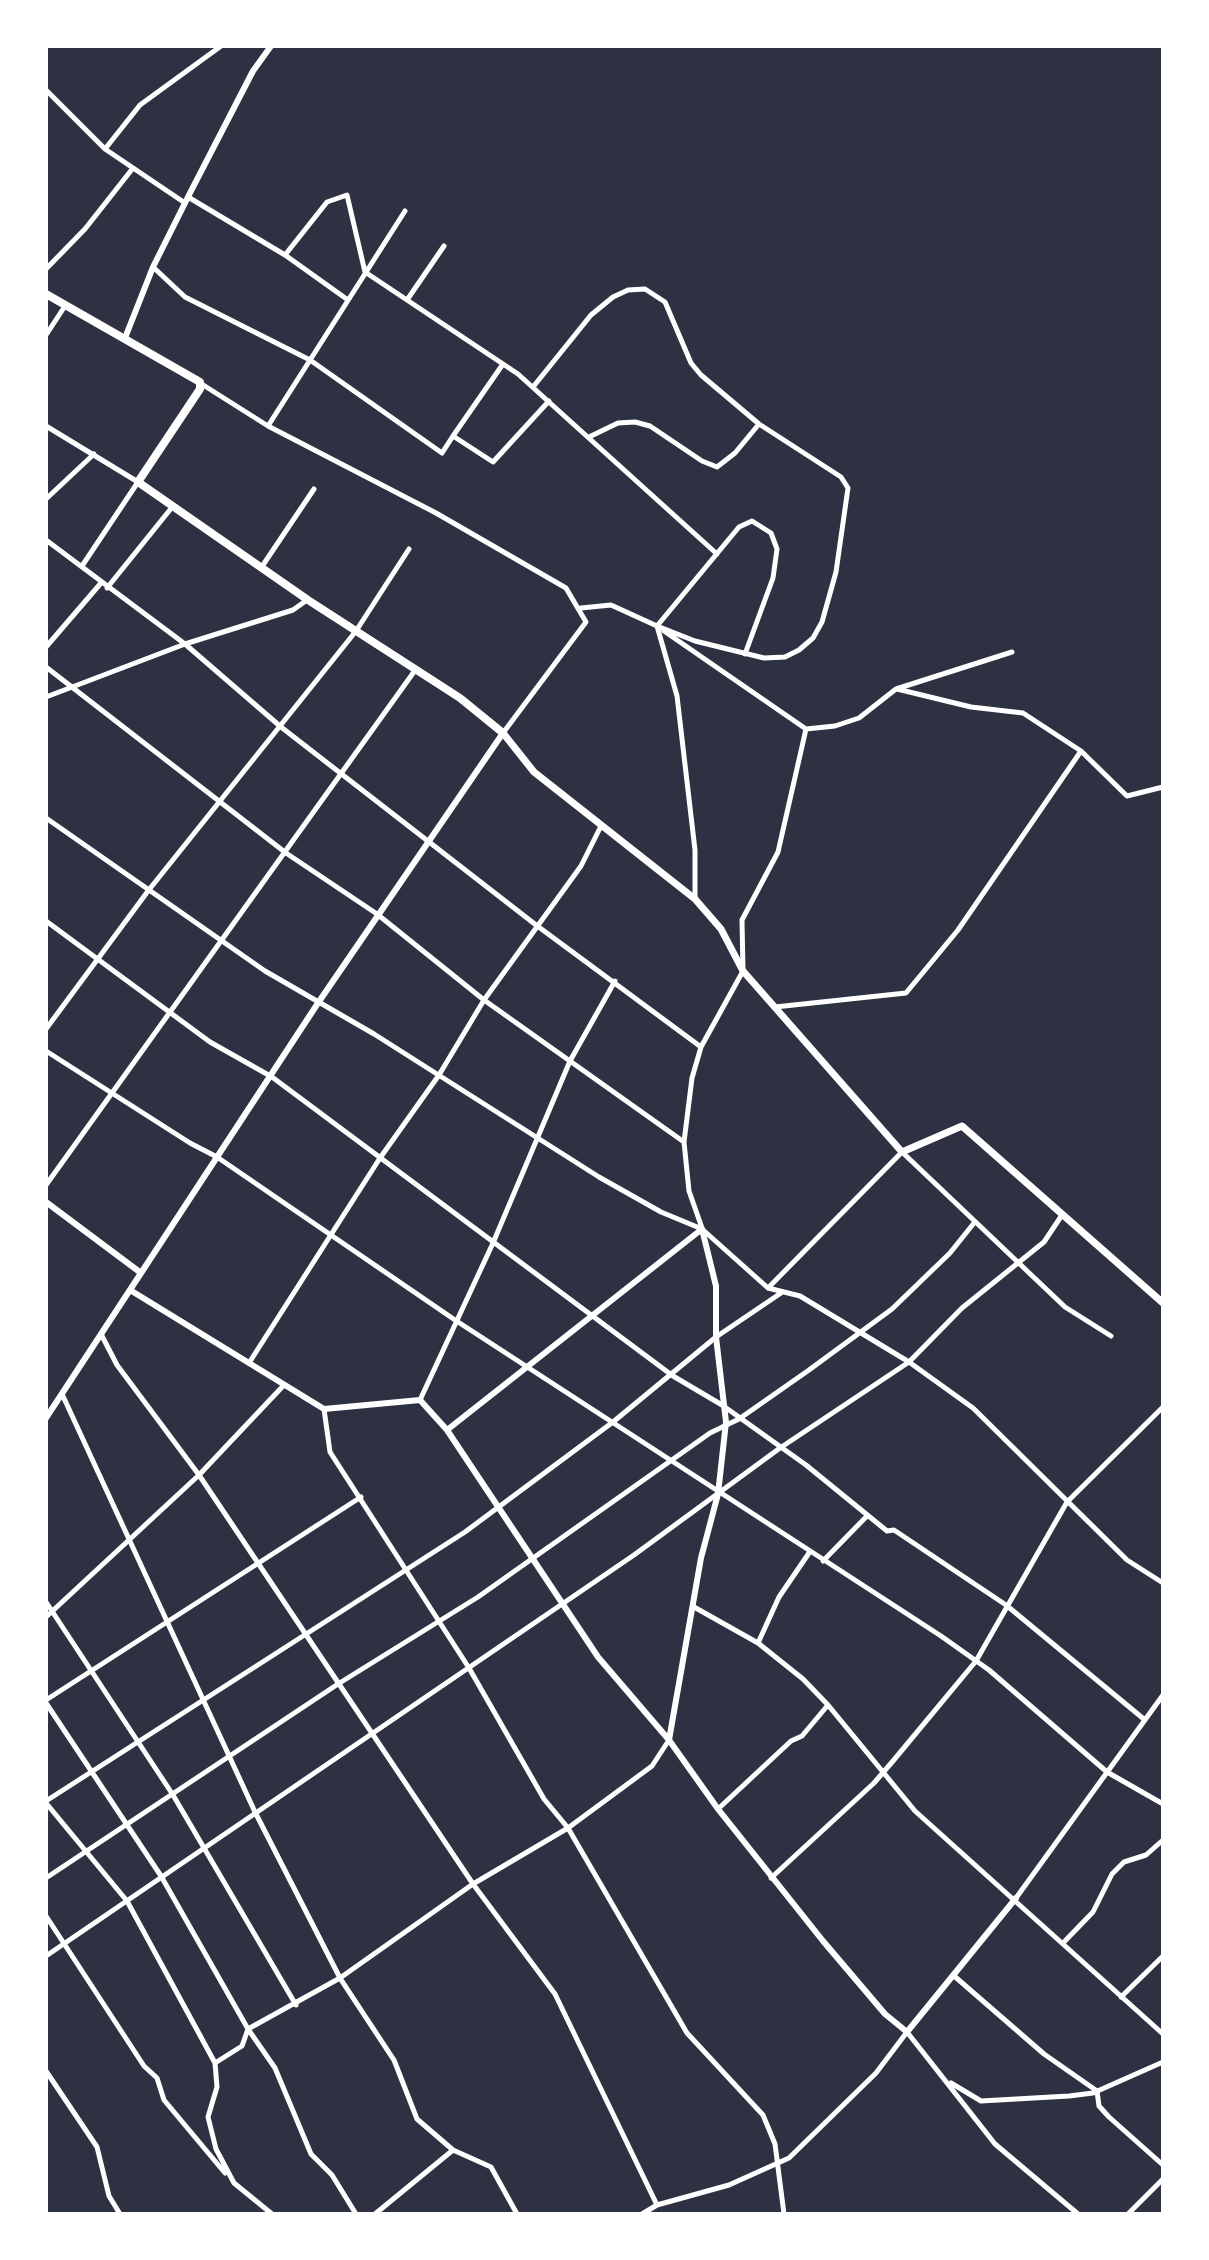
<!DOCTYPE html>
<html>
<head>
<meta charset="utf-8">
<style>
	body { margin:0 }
	#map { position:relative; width:1209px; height:2260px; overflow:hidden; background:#2d3142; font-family:"Open Sans",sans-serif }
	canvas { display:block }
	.frame { position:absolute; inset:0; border:48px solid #fff; pointer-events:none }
</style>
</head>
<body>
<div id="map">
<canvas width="1209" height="2260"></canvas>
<div class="frame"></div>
</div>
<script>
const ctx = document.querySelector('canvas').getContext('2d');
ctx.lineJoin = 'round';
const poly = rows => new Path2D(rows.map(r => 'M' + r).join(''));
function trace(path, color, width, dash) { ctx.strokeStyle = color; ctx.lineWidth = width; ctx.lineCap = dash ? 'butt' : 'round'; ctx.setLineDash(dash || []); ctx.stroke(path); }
trace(poly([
	[46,47,47,46],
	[46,90,105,149,140,105,221,46],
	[105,149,185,203],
	[188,197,285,255,327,202,347,195,365,272,518,374,717,554],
	[285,255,348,300],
	[153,267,185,297,310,360,442,453,453,436,493,462,549,401],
	[46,269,85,229,133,168],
	[407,300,444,246],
	[46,335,65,306],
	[200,383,268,426,436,513,566,588,586,622,503,733],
	[533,387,591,315,613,297,628,290,645,289,665,302,691,363,701,375,759,424,735,453,717,467,702,461,650,426,635,422,618,423,589,437],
	[46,426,138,482,82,566],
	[268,426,405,211],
	[453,436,503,364],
	[46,499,94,454],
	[46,540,185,644,281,727,536,925,701,1047],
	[261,568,314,489],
	[107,588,173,506],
	[581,608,611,605,657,626,677,696,695,850,695,899],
	[657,626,695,641,764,658,785,657,799,650,813,638,822,622,836,572,848,488,841,477,759,424],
	[657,626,739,527,752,521,771,533,777,549,773,578,745,654],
	[664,631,806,729,835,726,859,718,896,689,1012,652],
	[46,647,101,583],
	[46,667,286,853,377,914,484,1000,684,1142],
	[897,689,971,707,1023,713,1081,751,1127,796,1163,787],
	[46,697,185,644,293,610,307,600],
	[46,818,265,971,374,1034,599,1177,661,1212,702,1229,768,1288,800,1296,909,1362,973,1408,1127,1560,1163,1583],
	[46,921,210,1042,272,1077,673,1376,722,1405,806,1465,887,1531,894,1530,1006,1605,1145,1720],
	[775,1007,906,993,958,930,1081,751],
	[46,1029,148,891,356,631,409,549],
	[46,1051,190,1143,217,1157,455,1320,941,1636,989,1670,1107,1772,1163,1804],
	[46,1185,416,669],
	[702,1228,689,1191,684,1142,692,1078,701,1047,743,971,742,920,778,852,806,729],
	[768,1288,902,1152,1065,1307,1111,1336],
	[101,1334,117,1365,199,1475,473,1884,555,1994,657,2205],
	[249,1363,380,1158,439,1075,484,1000,581,866,601,826],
	[62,1394,255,1812,340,1978,394,2060,417,2119,453,2150,491,2167,517,2214],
	[420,1400,493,1243,570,1061,615,981],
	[324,1409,330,1452,469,1668,544,1799,568,1828,687,2033,763,2115,775,2144,784,2214],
	[823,1561,867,1516],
	[46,1602,173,1795,296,2005],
	[694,1607,758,1643,803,1679,828,1705],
	[46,1617,199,1475,284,1385],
	[758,1643,779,1597,809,1553],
	[46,1700,361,1497],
	[46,1703,161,1876,248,2029,275,2068,311,2154,332,2175,356,2214],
	[46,1801,465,1532,613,1422,716,1337,781,1293],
	[46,1803,127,1901,215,2063,217,2087,208,2117,216,2149,234,2183,272,2214],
	[718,1809,791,1741,802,1736,828,1705,915,1811,1163,2034],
	[46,1878,338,1684,478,1597,710,1433,739,1419,809,1370,892,1309,950,1253,974,1223],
	[771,1878,874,1783,893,1761,976,1661,1067,1502,1163,1407],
	[1016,1898,1163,1695],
	[46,1916,144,2066,157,2078,164,2100,225,2173],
	[1063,1943,1093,1912,1112,1874,1124,1862,1146,1855,1163,1840],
	[46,1956,634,1555,780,1448,909,1362,962,1308,1044,1242,1062,1215],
	[953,1975,1044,2054,1097,2091,1099,2106,1109,2117,1163,2165],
	[1121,1997,1163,1956],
	[215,2063,242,2046,248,2029,340,1978,473,1884,568,1828,652,1766,669,1740],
	[46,2071,97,2147,109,2196,120,2214],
	[951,2083,981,2101,1069,2096,1093,2093,1163,2062],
	[375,2214,453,2150],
	[642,2214,657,2205,729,2185,789,2158,876,2073,907,2032,995,2144,1078,2214],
	[1128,2214,1163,2179]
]), '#fff', 5);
trace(poly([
	[125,338,153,267,190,193,253,71,271,46],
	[46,1202,141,1273],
	[130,1290,324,1409,420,1400,447,1430,598,1657,669,1740,718,1809,823,1941,885,2014,907,2032,1016,1898],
	[46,1418,318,1003,503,733],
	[447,1430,702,1229,716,1286,716,1337,726,1422,718,1494,701,1558,669,1740]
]), '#fff', 6);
trace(poly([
	[503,733,534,772,695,899,721,929,743,971,902,1152,962,1126,1163,1303]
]), '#fff', 7);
trace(poly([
	[46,294,200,382,200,389,138,482,308,600,460,698,503,733]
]), '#fff', 8);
</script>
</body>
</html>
